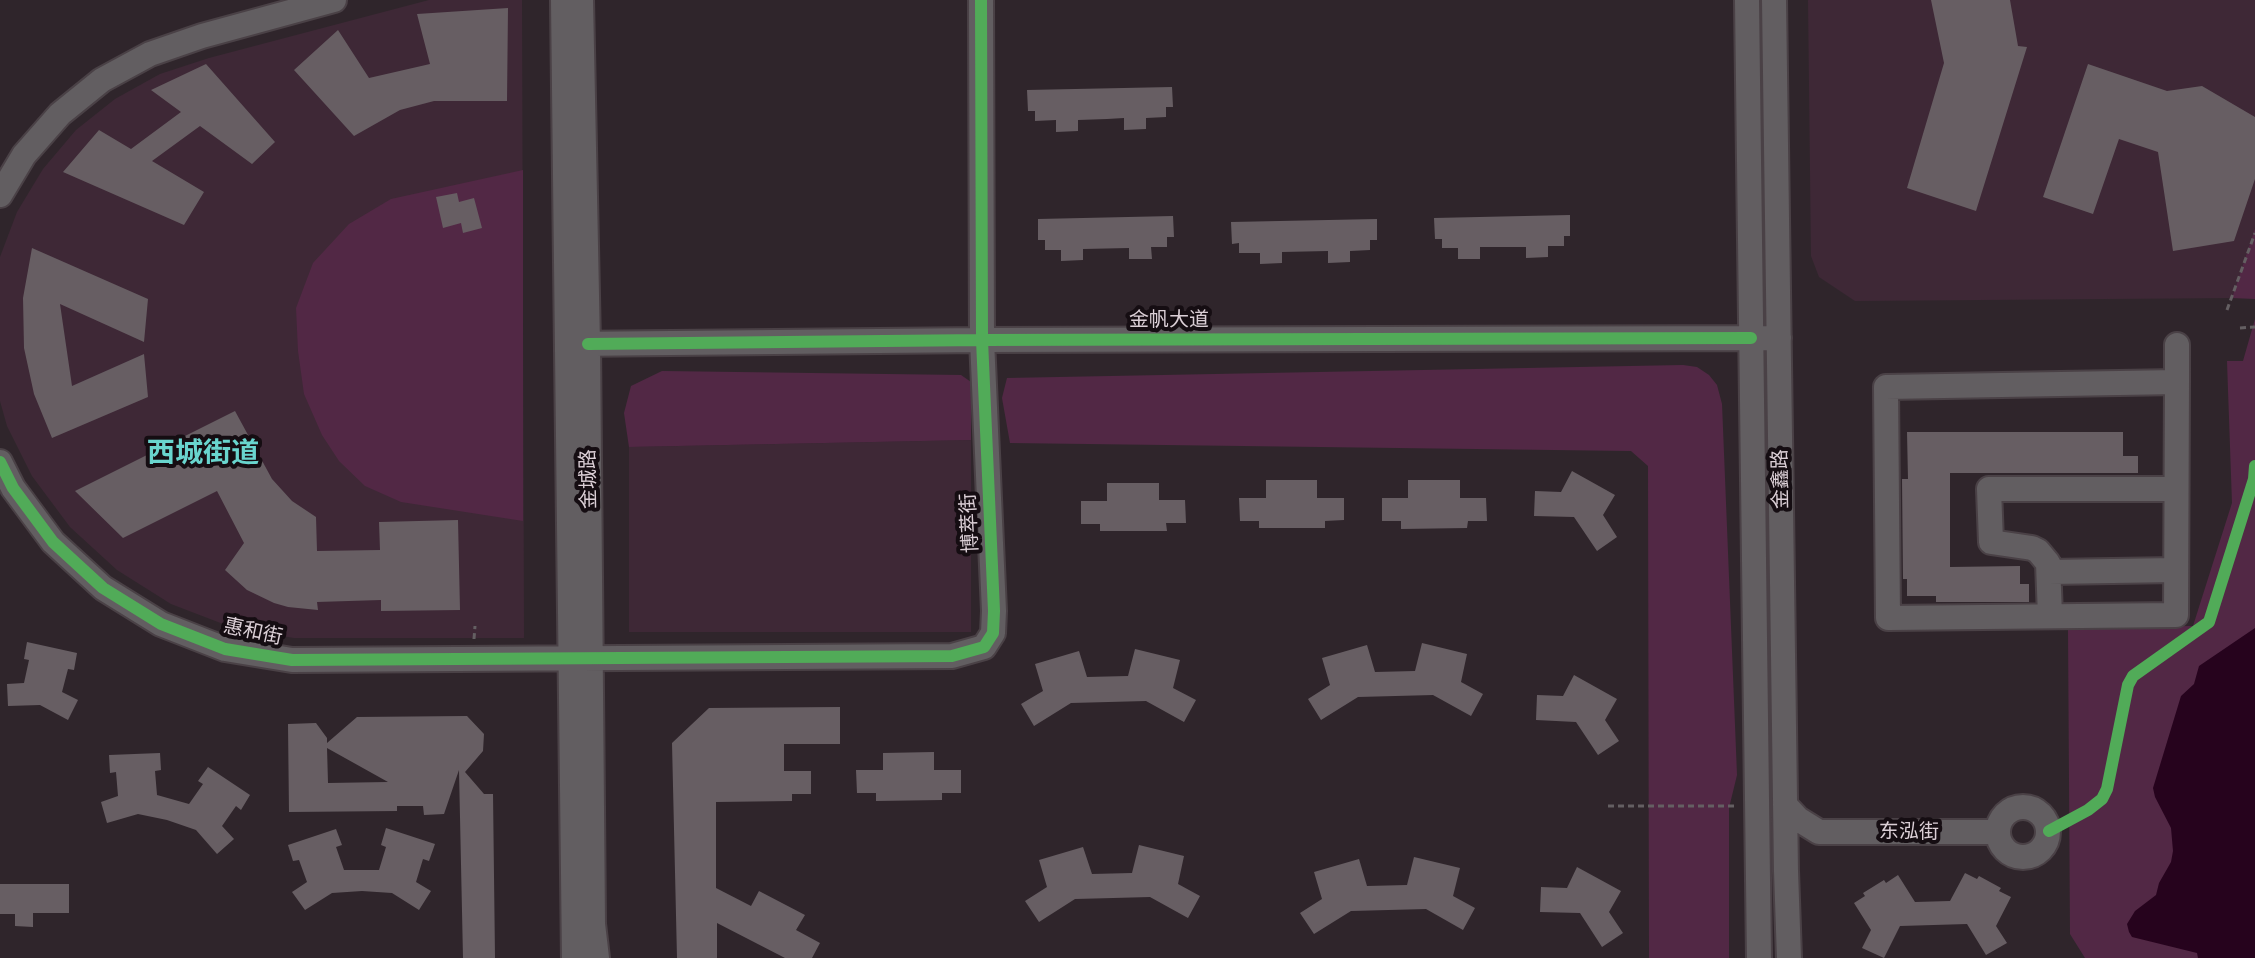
<!DOCTYPE html>
<html>
<head>
<meta charset="utf-8">
<style>
	body { margin:0 }
	canvas { display:block; background:#2f252b }
</style>
</head>
<body>
<canvas width="2255" height="958"></canvas>
<script>
const ctx = document.querySelector('canvas').getContext('2d');
ctx.lineJoin = 'round';
function fillPath(path, color) { ctx.fillStyle = color; ctx.fill(path, 'evenodd'); }
const poly = rows => new Path2D(rows.map(r => 'M' + r).join(''));
function trace(path, color, width, dash) { ctx.strokeStyle = color; ctx.lineWidth = width; ctx.lineCap = dash ? 'butt' : 'round'; ctx.setLineDash(dash || []); ctx.stroke(path); }
function drawText(font, color, halo, rows, align = 'center') {
  ctx.font = font + ' Rubik,"Noto Sans SC",sans-serif'; ctx.lineWidth = 8; ctx.setLineDash([]); ctx.textBaseline = 'middle'; ctx.strokeStyle = halo; ctx.fillStyle = color; for (const [text, x, y, turn = 0] of rows) {
    ctx.save(); ctx.translate(x, y); ctx.rotate((+turn || 0) * Math.PI / 180); ctx.textAlign = isNaN(turn) ? turn : align; if (halo) ctx.strokeText(text, 0, 0); ctx.fillText(text, 0, 0); ctx.restore();
  }
}
fillPath(poly([
	[429,0,522,0,524,638,294,638,231,627,171,604,117,570,70,527,32,476,7,426,0,401,0,257,17,212,43,169,76,130,115,99,160,74,209,58],
	[1808,0,2255,0,2255,228,2232,298,1855,301,1819,277,1811,256],
	[971,440,971,632,629,632,629,447]
]), '#3e2836');
fillPath(poly([
	[523,170,523,521,401,502,365,486,339,461,322,435,304,394,298,351,296,308,313,263,349,224,391,199],
	[2255,228,2255,299,2232,298],
	[2255,319,2255,958,2085,958,2070,934,2068,628,2193,626,2232,503,2227,361,2243,361],
	[1683,365,1697,367,1709,375,1717,385,1722,404,1737,775,1729,808,1729,958,1649,958,1648,466,1631,451,1010,443,1002,398,1007,378],
	[662,371,961,375,971,382,971,440,629,447,624,413,631,386]
]), '#522845');
fillPath(poly([
	[2255,628,2255,958,2198,958,2197,953,2132,937,2129,932,2127,924,2135,911,2156,895,2159,883,2171,862,2173,851,2171,828,2155,797,2153,788,2181,696,2194,684,2199,666]
]), '#26031d');
fillPath(poly([
	[1931,0,2010,0,2018,46,2027,47,1976,211,1907,188,1944,63],
	[508,8,507,101,434,101,400,110,354,136,294,70,338,30,369,78,430,64,417,14],
	[206,64,275,142,252,164,200,126,152,161,204,192,184,225,63,172,99,130,131,149,181,112,151,90],
	[2088,64,2167,91,2202,86,2255,117,2255,179,2234,241,2173,251,2158,152,2119,139,2093,214,2043,197],
	[1172,87,1173,107,1166,107,1166,117,1146,118,1146,129,1124,130,1124,118,1107,119,1078,120,1078,131,1056,132,1056,120,1035,121,1035,111,1028,111,1027,90],
	[457,193,459,202,474,198,482,228,463,233,461,223,443,228,436,197],
	[1570,215,1570,236,1564,236,1564,246,1548,246,1548,257,1526,258,1526,247,1480,247,1480,259,1458,259,1458,248,1442,248,1442,239,1435,239,1434,218],
	[1173,216,1174,237,1167,237,1167,247,1151,247,1152,259,1129,259,1129,248,1083,249,1083,260,1061,261,1061,250,1045,250,1045,240,1038,240,1038,219],
	[1377,219,1377,240,1370,240,1370,250,1350,251,1350,262,1328,263,1328,251,1282,252,1282,263,1260,264,1260,253,1239,253,1239,243,1232,244,1231,222],
	[32,248,148,299,144,342,60,304,72,386,144,354,148,397,52,438,34,394,24,348,23,298],
	[235,411,272,479,292,501,316,517,317,551,380,550,379,522,458,520,460,610,381,611,381,600,317,602,318,610,288,607,274,603,247,590,225,570,244,543,217,491,123,538,75,491],
	[1907,432,2123,432,2123,456,2138,456,2138,473,1950,473,1950,567,2020,566,2020,584,2029,584,2029,602,1936,602,1936,596,1907,596,1907,579,1903,579,1902,479,1908,479],
	[1572,471,1615,495,1603,515,1617,537,1597,551,1574,517,1534,516,1535,491,1561,492],
	[1266,480,1317,480,1317,498,1344,498,1344,520,1325,521,1325,528,1259,528,1259,521,1240,521,1239,498,1266,498],
	[1408,480,1460,480,1460,498,1486,498,1487,521,1468,521,1467,528,1401,529,1401,521,1382,521,1382,498,1408,498],
	[1107,483,1159,483,1159,500,1185,500,1186,523,1166,523,1167,531,1100,531,1100,524,1081,524,1081,501,1107,501],
	[27,642,77,653,74,670,68,669,62,692,78,700,68,720,40,705,8,706,7,684,24,683,29,660,24,659],
	[1422,643,1467,654,1461,682,1483,694,1471,716,1433,695,1358,697,1321,720,1308,699,1330,685,1322,658,1367,645,1375,672,1415,671],
	[1135,649,1180,660,1173,688,1196,700,1184,722,1146,701,1071,703,1034,726,1021,704,1043,691,1035,664,1079,651,1087,677,1128,676],
	[1574,675,1617,699,1605,720,1619,741,1598,755,1576,722,1536,720,1537,695,1563,696],
	[840,707,840,744,784,744,784,771,811,771,811,794,792,794,792,801,716,802,716,888,751,906,759,891,805,915,796,930,820,943,812,958,785,958,717,923,717,958,677,958,672,743,709,708],
	[467,716,484,734,483,751,465,772,484,794,493,794,495,958,463,958,459,770,444,814,424,815,423,806,397,806,397,811,289,812,288,724,316,723,327,738,327,743,357,717],
	[327,748,388,782,328,783],
	[934,752,934,770,961,770,961,793,942,793,942,800,876,801,876,793,857,793,856,770,883,770,883,753],
	[160,753,161,770,155,771,157,795,189,804,203,784,198,781,208,767,250,795,241,810,236,806,222,826,234,839,217,854,196,830,167,820,138,814,107,823,101,802,118,796,116,772,110,773,109,755],
	[386,828,435,844,429,861,423,859,416,882,431,891,419,910,392,893,362,891,332,893,305,910,292,892,307,882,299,860,293,861,288,845,336,829,342,845,336,847,344,870,379,870,386,847,381,845],
	[1139,845,1184,856,1178,884,1200,896,1188,918,1150,897,1113,898,1075,899,1039,922,1025,901,1047,887,1039,860,1083,847,1092,874,1132,873],
	[1414,857,1460,868,1453,896,1475,908,1463,930,1426,909,1351,911,1314,934,1300,913,1322,899,1314,872,1359,859,1367,886,1407,885],
	[1577,867,1621,891,1609,912,1623,933,1602,947,1580,913,1540,912,1541,887,1567,888],
	[1965,873,1977,879,1979,876,2001,888,1999,891,2011,897,1996,926,2007,943,1986,955,1967,924,1900,926,1884,958,1862,948,1871,930,1854,903,1865,896,1863,893,1884,880,1886,883,1898,875,1915,902,1950,901],
	[0,884,69,884,69,913,33,913,33,927,15,926,15,914,0,914]
]), '#675e63');
const minor = poly([
	[563,0,574,958],
	[581,0,588,344,593,924,597,958],
	[1747,0,1759,958],
	[1774,0,1786,871,1789,958],
	[0,195,24,155,60,114,102,80,150,54,202,36,334,0],
	[568,344,982,340,1779,338],
	[2177,382,1886,387,1888,618,2176,615,2177,382,2177,345],
	[0,462,13,488,53,542,103,588,161,624,225,649,292,660,952,656,984,647,993,633,994,611,982,340,981,0],
	[2049,572,2176,570],
	[2050,616,2048,563,2038,551,2032,548,1991,542,1989,489,2176,489],
	[1785,805,1798,819,1819,832,1998,832],
	'1998 832a25 25 0 1 1 50 0a25 25 0 1 1-50 0Z'
]);
trace(minor, '#4a4146', 28);
trace(poly([
	[2227,310,2255,233],
	[2240,328,2255,327],
	[474,639,475,626],
	[1608,806,1736,806]
]), '#645f62', 3, [6, 4]);
trace(minor, '#625e61', 24);
trace(poly([
	[588,344,982,340,1751,338],
	[0,462,13,488,53,542,103,588,161,624,225,649,292,660,952,656,984,647,993,633,994,611,982,340,981,0],
	[2049,831,2088,810,2102,799,2107,789,2128,685,2133,676,2209,622,2254,479,2255,466]
]), '#51ab58', 12);
drawText('20px', '#dbcfd6', '#150d12', [
	["金帆大道",1169,320],
	["金城路",589,479,-91],
	["金鑫路",1781,479,-91],
	["博萃街",970,523,-93],
	["惠和街",253,632,12],
	["东泓街",1909,832]
]);
drawText('bold 28px', '#69d5ce', '#150d12', [
	["西城街道",203,454]
]);
</script>
</body>
</html>
